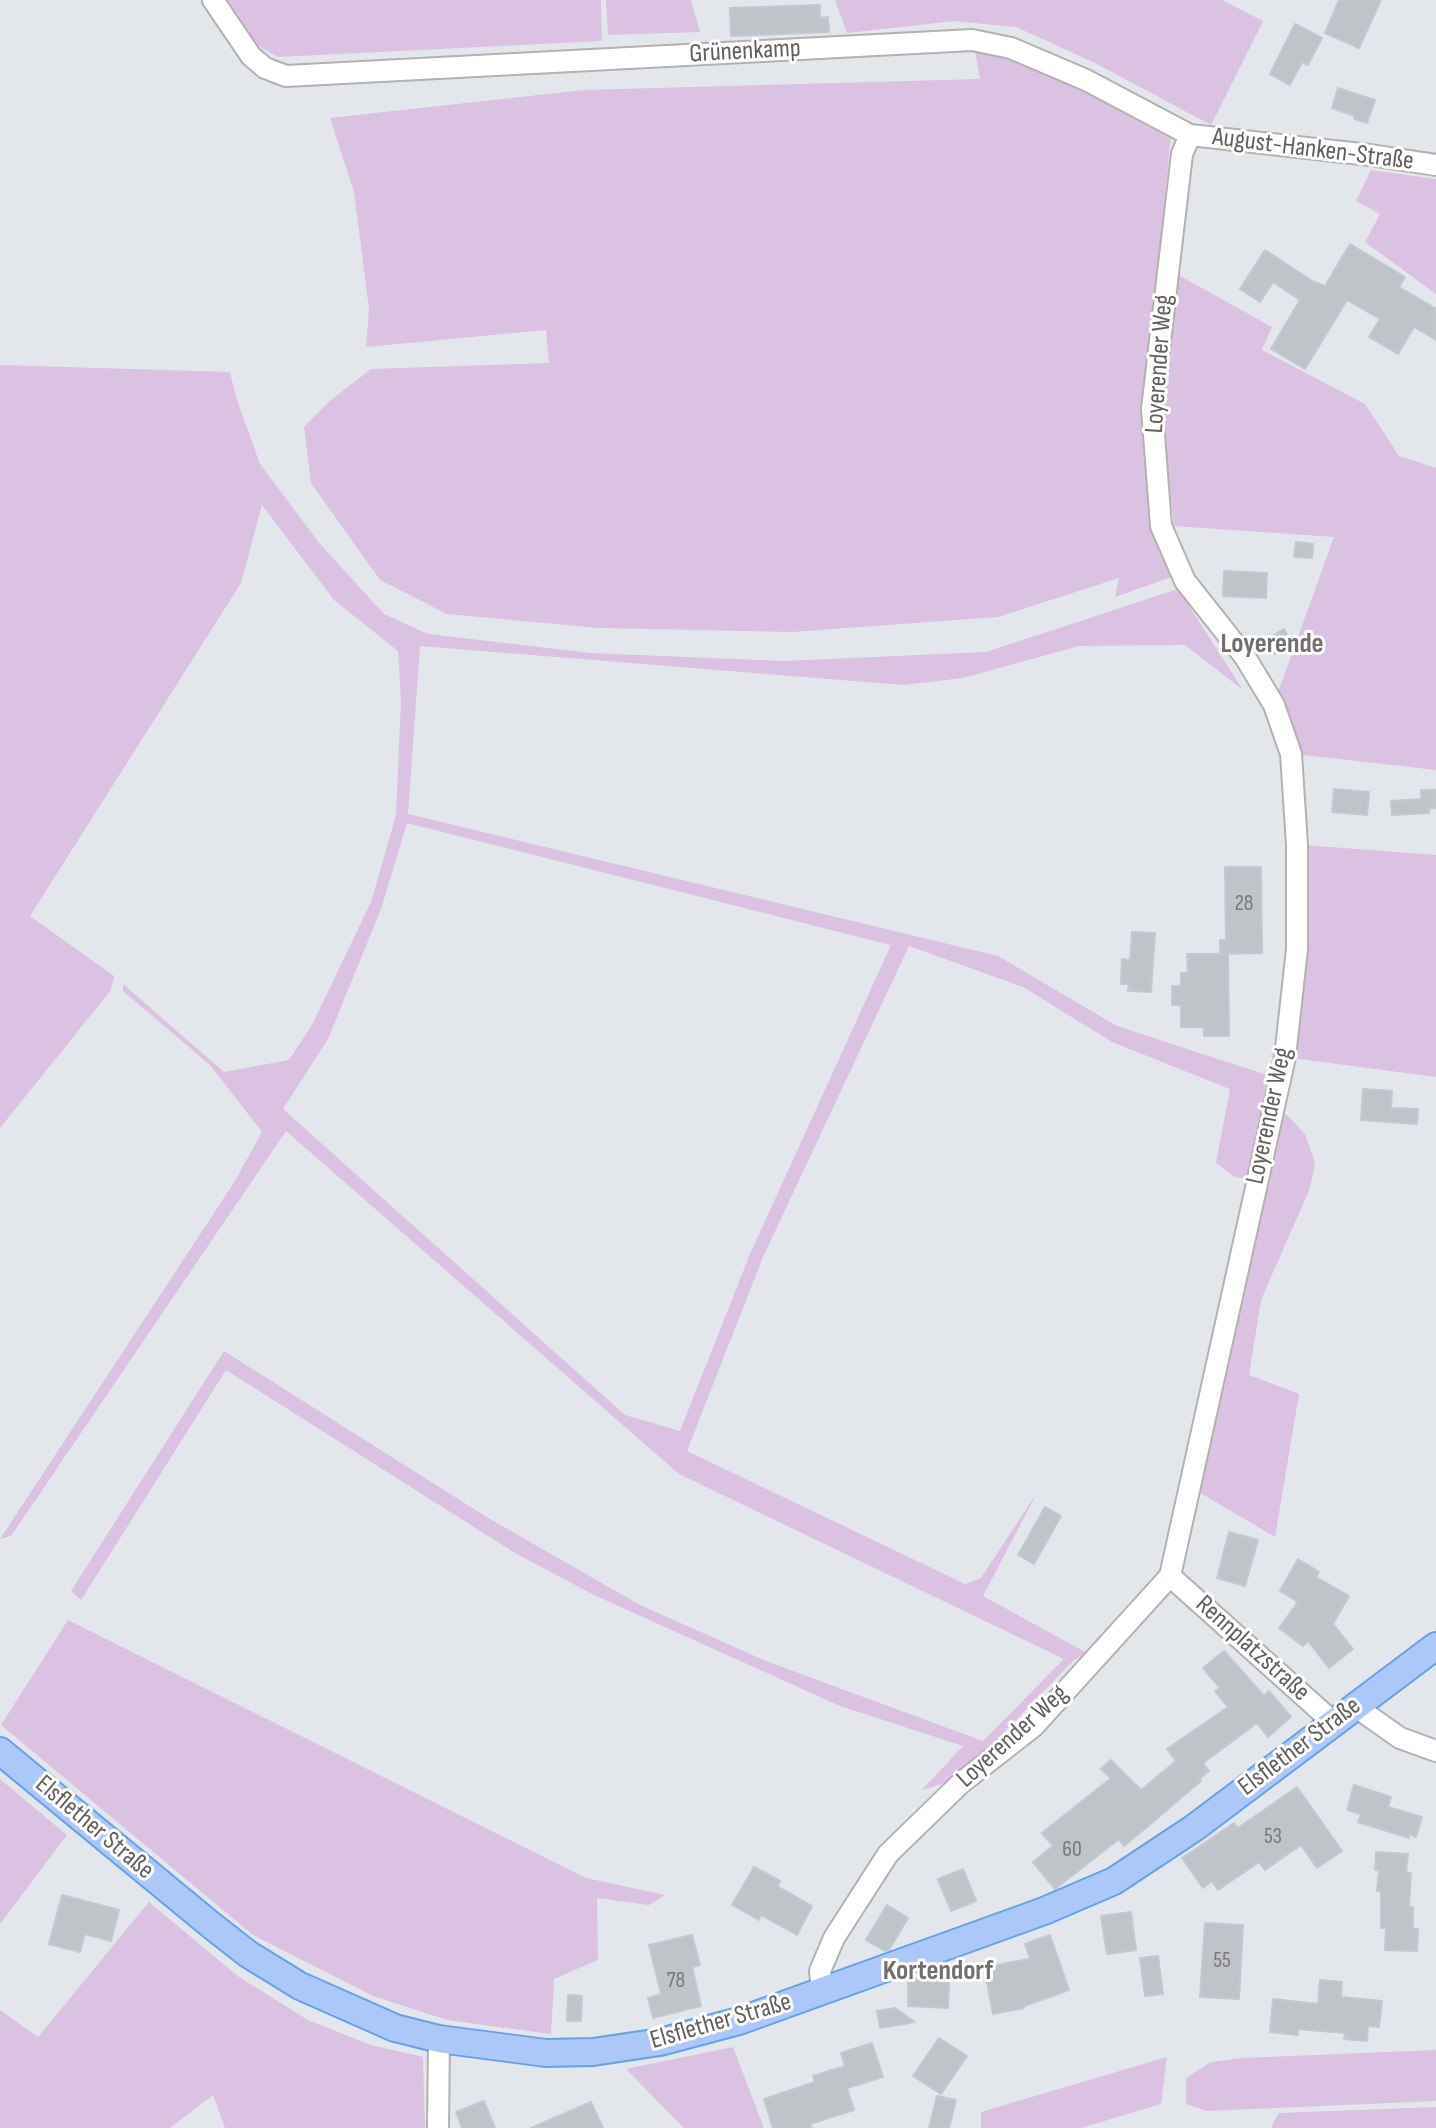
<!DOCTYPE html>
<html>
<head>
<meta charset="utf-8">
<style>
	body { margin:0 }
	canvas { display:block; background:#e3e7ec }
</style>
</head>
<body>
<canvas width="1436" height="2128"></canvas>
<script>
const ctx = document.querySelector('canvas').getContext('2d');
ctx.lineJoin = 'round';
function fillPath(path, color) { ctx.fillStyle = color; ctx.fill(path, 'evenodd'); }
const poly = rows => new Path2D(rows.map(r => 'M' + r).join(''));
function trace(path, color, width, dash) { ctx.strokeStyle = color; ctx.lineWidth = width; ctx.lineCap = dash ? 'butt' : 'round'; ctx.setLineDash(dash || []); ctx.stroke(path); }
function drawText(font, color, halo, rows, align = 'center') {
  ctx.font = font + ' "Sofia Sans Condensed",sans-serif'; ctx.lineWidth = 6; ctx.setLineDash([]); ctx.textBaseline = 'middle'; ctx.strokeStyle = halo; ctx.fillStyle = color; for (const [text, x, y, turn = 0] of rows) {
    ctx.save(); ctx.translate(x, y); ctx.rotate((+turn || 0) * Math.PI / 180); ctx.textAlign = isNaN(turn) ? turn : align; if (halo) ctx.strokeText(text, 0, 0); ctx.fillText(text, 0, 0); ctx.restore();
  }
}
fillPath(poly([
	[224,0,601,0,602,41,278,57,259,46],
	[606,0,691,0,700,32,608,35],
	[835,0,1222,0,1263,21,1211,125,1093,62,1016,27,954,21,847,33],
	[974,45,1003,53,1081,85,1171,135,1144,408,1174,576,1115,597,1119,578,998,617,792,632,599,628,447,614,380,580,311,483,304,427,331,400,371,369,549,363,546,330,366,347,369,309,354,192,330,118,584,90,980,79],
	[1371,170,1436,179,1436,294,1365,242,1380,214,1356,201],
	[1173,272,1272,327,1262,350,1365,404,1399,456,1436,468,1436,770,1303,755,1277,695,1334,537,1174,526,1162,412],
	[0,365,230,372,236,397,260,464,320,544,384,614,428,634,591,653,783,661,986,652,1178,589,1243,690,1185,645,1079,646,963,678,903,685,420,646,408,814,998,956,1117,1026,1273,1077,1249,1179,1235,1177,1216,1163,1230,1089,1112,1042,1023,987,909,946,763,1257,687,1451,965,1584,981,1578,1038,1491,983,1596,1087,1653,1074,1660,959,1779,922,1790,963,1746,840,1706,594,1595,515,1553,226,1370,81,1600,71,1591,224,1351,485,1516,640,1605,766,1661,983,1741,1064,1659,679,1474,286,1131,11,1536,0,1539,235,1181,262,1132,211,1066,123,991,123,984,224,1072,289,1060,312,1025,371,902,396,815,401,701,398,651,334,600,262,505,241,583,30,916,114,976,111,990,0,1128],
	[407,823,891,945,750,1254,680,1431,625,1415,283,1109,328,1039,381,909],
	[1304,845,1436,855,1436,1077,1292,1058],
	[1281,1109,1305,1134,1315,1163,1310,1188,1261,1300,1249,1375,1299,1394,1275,1537,1199,1492],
	[68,1620,586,1878,665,1895,649,1905,597,1898,598,1960,554,1979,551,2034,447,2020,373,1996,253,1935,1,1725],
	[0,1779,67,1835,0,1924],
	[149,1902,239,1977,308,2020,371,2045,423,2057,425,2128,225,2128,213,2095,170,2128,0,2128,0,2010,38,2037],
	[733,2047,764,2128,684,2128,626,2069],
	[1436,2050,1436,2101,1207,2111,1186,2104,1186,2078,1211,2062,1242,2058],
	[1167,2057,1161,2104,1081,2128,981,2128,981,2112],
	[1436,2107,1436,2128,1272,2128,1273,2123,1279,2113]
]), '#dbc1e2');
const building = poly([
	[1339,0,1381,0,1359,48,1325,33,1339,0],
	[820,5,820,18,828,17,829,32,731,36,730,8,820,5],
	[1295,24,1322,38,1308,65,1302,62,1290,85,1270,74,1295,24],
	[1338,88,1375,100,1367,123,1354,119,1355,116,1332,108,1338,88],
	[1350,244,1405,277,1399,287,1436,309,1436,340,1414,327,1398,354,1369,337,1380,319,1347,300,1305,369,1271,349,1300,300,1273,282,1260,302,1240,289,1265,250,1312,281,1325,286,1350,244],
	[1296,542,1313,544,1312,558,1294,557,1296,542],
	[1224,571,1267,573,1266,598,1223,596,1224,571],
	[1284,629,1292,643,1274,654,1265,640,1284,629],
	[1334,789,1369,792,1367,815,1332,812,1334,789],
	[1421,790,1436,790,1436,808,1429,809,1429,813,1392,815,1391,801,1421,799,1421,790],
	[1225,867,1261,867,1262,953,1220,954,1220,940,1226,940,1225,867],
	[1132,932,1155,933,1151,992,1128,991,1129,984,1121,984,1122,959,1130,960,1132,932],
	[1187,954,1228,954,1229,1036,1204,1036,1204,1027,1181,1027,1181,1005,1172,1005,1172,986,1181,986,1181,973,1188,973,1187,954],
	[1363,1089,1392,1091,1391,1108,1418,1109,1417,1124,1361,1120,1363,1089],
	[1045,1507,1061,1516,1034,1564,1018,1555,1045,1507],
	[1229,1532,1258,1540,1245,1586,1217,1578,1229,1532],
	[1298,1559,1319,1572,1316,1577,1349,1596,1333,1624,1353,1649,1329,1668,1308,1641,1303,1646,1279,1628,1298,1602,1280,1591,1298,1559],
	[1224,1651,1264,1696,1269,1691,1291,1717,1268,1737,1257,1723,1203,1763,1209,1771,1200,1778,1201,1781,1147,1827,1124,1846,1119,1839,1055,1889,1033,1862,1053,1846,1042,1833,1111,1778,1101,1769,1111,1760,1141,1790,1176,1761,1167,1749,1228,1707,1215,1691,1220,1688,1203,1668,1224,1651],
	[1354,1785,1391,1797,1388,1807,1422,1817,1416,1837,1409,1834,1409,1838,1358,1822,1361,1814,1347,1810,1354,1785],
	[1297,1787,1342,1851,1317,1868,1301,1845,1265,1870,1259,1862,1218,1890,1212,1881,1203,1888,1182,1858,1234,1823,1238,1828,1297,1787],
	[1376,1852,1408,1854,1406,1872,1411,1873,1409,1907,1413,1907,1413,1929,1418,1929,1417,1951,1385,1950,1386,1928,1381,1928,1381,1891,1377,1891,1379,1870,1375,1870,1376,1852],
	[754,1867,780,1881,777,1886,812,1906,797,1935,761,1915,759,1920,732,1905,754,1867],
	[963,1869,976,1901,951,1911,938,1879,963,1869],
	[62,1895,119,1910,111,1941,85,1934,80,1952,49,1944,62,1895],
	[887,1905,908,1918,889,1950,885,1951,866,1940,887,1905],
	[1131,1912,1136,1950,1107,1954,1101,1916,1131,1912],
	[1205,1923,1243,1925,1239,1999,1200,1997,1205,1923],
	[692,1935,700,1965,692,1967,701,2006,653,2018,648,1998,661,1994,649,1945,692,1935],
	[1050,1935,1069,1990,1024,2006,1024,2008,993,2014,984,1967,1030,1959,1025,1944,1050,1935],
	[1158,1956,1163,1994,1145,1996,1140,1958,1158,1956],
	[908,1979,949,1981,948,2008,908,2006,908,1979],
	[1320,1980,1342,1982,1341,1997,1382,2001,1379,2027,1368,2026,1367,2041,1344,2039,1345,2033,1298,2029,1298,2035,1270,2032,1273,1999,1318,2004,1320,1980],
	[568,1995,582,1996,581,2021,567,2021,568,1995],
	[895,2008,915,2022,880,2028,877,2011,895,2008],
	[939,2038,967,2056,941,2094,913,2076,939,2038],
	[872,2043,883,2077,847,2088,854,2110,810,2124,812,2128,773,2128,764,2099,815,2082,813,2076,845,2066,841,2053,872,2043],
	[937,2096,956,2100,949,2128,929,2128,937,2096],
	[484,2101,495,2128,462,2128,456,2112,484,2101],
	[591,2102,603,2128,531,2128,591,2102]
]);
fillPath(building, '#bfc4c8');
trace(building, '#c2c9d1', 2);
const minor = poly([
	[213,0,251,56,265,68,286,76,972,40,1011,48,1086,80,1190,135,1370,155,1436,165],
	[1170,1576,1334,1723],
	[1358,1704,1366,1714,1400,1738,1436,1751],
	[822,1992,820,1971,834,1938,888,1854,961,1783,1034,1726,1170,1576,1285,1057,1297,949,1297,845,1291,754,1274,705,1245,657,1185,581,1161,526,1152,409,1182,154,1190,135],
	[438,2128,439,2039]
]);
const major = poly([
	[0,1751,211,1925,248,1954,300,1986,395,2028,439,2039,546,2053,593,2052,660,2042,739,2021,1044,1911,1114,1881,1194,1828,1436,1646]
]);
trace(minor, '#b4b1ae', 24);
trace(major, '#63a2e6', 30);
trace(minor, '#fff', 20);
trace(major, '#acc8f8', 26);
drawText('22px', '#797876', null, [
	["28",1244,904],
	["53",1273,1837],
	["60",1072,1850],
	["55",1222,1961],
	["78",676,1981]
]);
drawText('26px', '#625e5b', '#fff', [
	["Grünenkamp",745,52,-3],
	["August-Hanken-Straße",1313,150,7],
	["Loyerender Weg",1160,364,-86],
	["Loyerender Weg",1270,1116,-78],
	["Rennplatzstraße",1252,1649,42],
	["Loyerender Weg",1013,1737,-42],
	["Elsflether Straße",1300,1747,-37],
	["Elsflether Straße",94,1828,40],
	["Elsflether Straße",721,2022,-16]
]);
drawText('bold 28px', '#746e6c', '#fff', [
	["Loyerende",1272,645],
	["Kortendorf",938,1972]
]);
</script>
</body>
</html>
